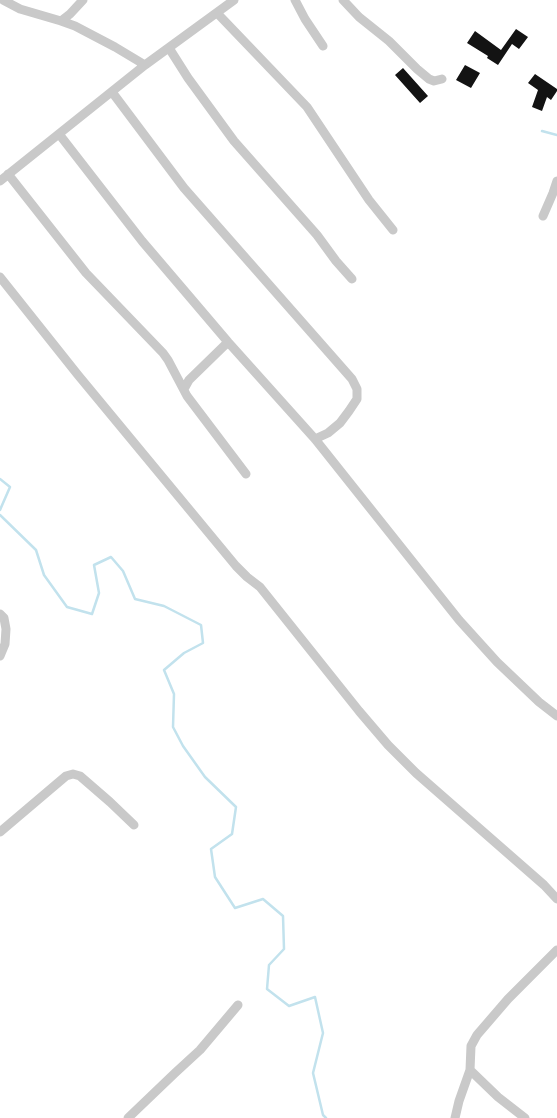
<!DOCTYPE html>
<html>
<head>
<meta charset="utf-8">
<style>
	body { margin:0 }
	canvas { display:block; background:#fff }
</style>
</head>
<body>
<canvas width="557" height="1118"></canvas>
<script>
const ctx = document.querySelector('canvas').getContext('2d');
ctx.lineJoin = 'round';
const poly = rows => new Path2D(rows.map(r => 'M' + r).join(''));
function trace(path, color, width, dash) { ctx.strokeStyle = color; ctx.lineWidth = width; ctx.lineCap = dash ? 'butt' : 'round'; ctx.setLineDash(dash || []); ctx.stroke(path); }
function fillPath(path, color) { ctx.fillStyle = color; ctx.fill(path, 'evenodd'); }
trace(poly([
	[542,131,557,135],
	[0,479,10,487,0,510],
	[0,515,36,550,44,575,67,607,92,614,99,593,94,565,111,557,123,571,135,599,164,606,201,625,203,643,184,653,164,670,174,694,173,727,183,746,205,777,236,807,232,834,211,849,215,877,235,908,263,899,283,916,284,949,269,965,267,989,289,1006,315,997,323,1033,313,1073,323,1115,326,1118]
]), '#c2e2ed', 2.5);
fillPath(poly([
	[516,29,528,37,519,49,512,44,498,65,487,58,488,56,467,43,475,31,501,50],
	[465,65,480,73,471,88,456,80],
	[403,68,428,96,420,103,395,75],
	[535,74,557,89,557,91,551,100,547,97,542,111,532,107,538,90,528,83]
]), '#131313');
trace(poly([
	[3,0,20,9,61,21,75,26,115,47,145,65],
	[295,0,305,19,323,46],
	[343,0,359,17,389,41,417,69,429,79,434,81,442,79],
	[217,13,307,107,369,200,393,230],
	[61,21,70,14,83,0],
	[169,48,188,78,234,141,317,235,336,261,352,279],
	[112,92,184,188,352,379,357,389,357,399,349,411,340,423,328,433,315,439],
	[59,134,142,241,194,302,228,342,315,439,459,620,497,662,539,702,557,716],
	[8,174,86,273,163,353,168,360,187,396,246,474],
	[0,181,145,65,234,0],
	[543,216,553,193,557,181],
	[0,277,78,375,236,566,247,577,260,587,359,711,388,745,416,773,544,885,557,899],
	[184,389,189,380,228,342],
	[0,614,4,618,6,629,5,644,0,656],
	[0,832,66,776,73,774,80,776,110,802,134,825],
	[470,1070,498,1097,525,1118],
	[128,1118,175,1073,200,1050,238,1005],
	[455,1118,459,1101,470,1070,471,1046,477,1035,508,999,557,950]
]), '#c9c9c9', 9);
</script>
</body>
</html>
